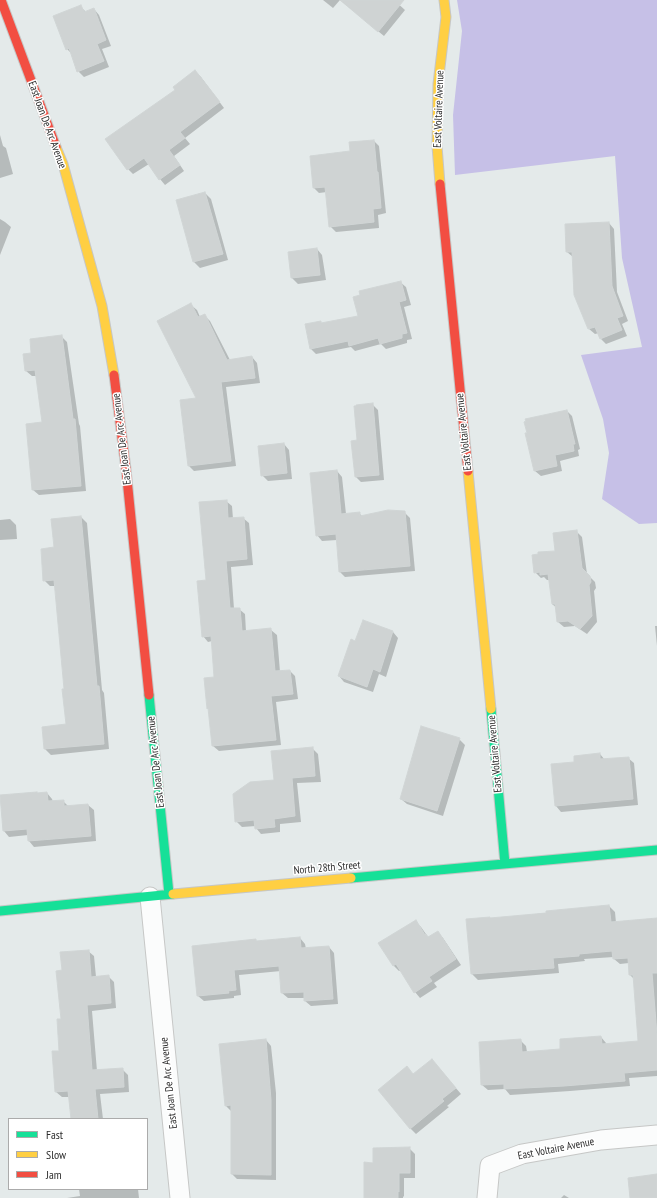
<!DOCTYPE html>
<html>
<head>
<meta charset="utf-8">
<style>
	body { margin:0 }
	#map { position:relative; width:657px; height:1198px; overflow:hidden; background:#e4eaea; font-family:"PT Sans Narrow",sans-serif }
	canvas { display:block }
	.legend { position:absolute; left:8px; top:1118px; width:140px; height:72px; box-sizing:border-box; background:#fff; border:1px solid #ababab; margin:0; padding:5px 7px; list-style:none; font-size:12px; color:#2d2d2d }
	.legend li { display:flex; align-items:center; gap:8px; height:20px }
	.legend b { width:20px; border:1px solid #ababab }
</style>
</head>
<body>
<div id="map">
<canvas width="657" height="1198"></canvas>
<ul class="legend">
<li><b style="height:5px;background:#16e098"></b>Fast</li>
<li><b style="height:5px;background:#ffcf43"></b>Slow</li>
<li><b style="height:5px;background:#f24e42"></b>Jam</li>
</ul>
</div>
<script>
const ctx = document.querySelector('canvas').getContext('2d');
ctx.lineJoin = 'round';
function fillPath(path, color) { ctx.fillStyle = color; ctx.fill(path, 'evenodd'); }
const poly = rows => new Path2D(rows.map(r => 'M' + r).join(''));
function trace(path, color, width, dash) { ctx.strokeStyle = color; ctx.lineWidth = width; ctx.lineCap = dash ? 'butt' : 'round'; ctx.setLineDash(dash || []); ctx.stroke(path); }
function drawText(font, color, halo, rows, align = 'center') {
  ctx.font = font + ' "PT Sans Narrow",sans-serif'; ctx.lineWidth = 3; ctx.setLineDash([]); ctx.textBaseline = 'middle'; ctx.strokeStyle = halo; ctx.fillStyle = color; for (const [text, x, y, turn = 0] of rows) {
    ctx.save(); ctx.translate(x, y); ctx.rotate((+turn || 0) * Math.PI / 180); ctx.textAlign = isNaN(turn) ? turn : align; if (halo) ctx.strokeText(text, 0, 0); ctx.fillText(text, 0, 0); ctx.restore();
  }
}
fillPath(poly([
	[457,0,657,0,657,523,639,524,602,499,609,453,603,419,581,355,642,347,622,258,615,156,455,175,453,115,462,31]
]), '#c6c0e7');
fillPath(poly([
	[323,0,340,0,333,8],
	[340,0,394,0,405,10,384,36],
	[81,7,86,12,94,9,99,15,111,46,102,49,109,67,84,77,78,71,72,54,67,49],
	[195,71,201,77,224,108,185,138,190,144,174,156,184,171,165,185,160,179,149,164,133,174,128,169,176,90],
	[0,135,3,146,6,148,13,174,0,178],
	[374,141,379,146,386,213,378,215,379,228,336,232,330,226,327,192,319,193,314,188,351,152],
	[205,193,211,199,228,260,200,268,194,262,178,201],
	[0,219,5,222,11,227,0,255],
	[609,223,614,229,617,292,628,321,622,324,627,336,606,344,601,339,599,333,595,334,589,329,575,294,573,257,567,252],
	[317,249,322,255,326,280,298,284,292,278,289,253],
	[400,282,406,287,411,305,404,307,412,339,407,340,407,343,386,349,381,344,355,351,351,347,316,354,311,349,320,322,323,324,359,317],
	[191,305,197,310,200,317,204,315,210,321,230,360,252,357,257,363,260,383,226,387,236,466,194,471,189,466,197,399],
	[61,336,67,342,79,424,80,426,86,491,39,495,33,490,43,423,36,376,32,376,26,371,33,354],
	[372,404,378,410,384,480,361,482,356,477,358,441],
	[567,411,572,416,580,449,578,450,579,456,560,461,562,471,541,476,535,471,528,433,527,422],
	[284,444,289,450,292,479,268,481,262,475],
	[337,471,342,477,346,514,359,513,363,517,404,512,410,518,415,571,345,577,340,572,337,540,322,541,317,535],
	[226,501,232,506,233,519,243,518,249,523,253,565,231,567,234,609,239,609,245,614,246,632,271,630,277,635,280,672,290,671,295,676,298,699,276,702,281,745,219,751,213,746,209,710,208,708,216,678,212,641,208,642,203,636,207,581],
	[81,517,87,523,102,690,104,693,109,749,51,755,45,749,67,725,65,690,56,586,50,586,44,580],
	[10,519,16,525,17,539,0,540,0,520],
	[576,531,582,537,587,574,595,582,596,588,594,591,597,622,587,634,575,626,564,627,558,622,557,608,552,604,550,580,547,580,544,577,541,578,535,572],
	[363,622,393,632,398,638,386,677,379,674,373,692,344,682,339,676,356,642],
	[655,626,657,626,657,646],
	[459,739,465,745,443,816,407,804,401,799],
	[312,748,318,754,321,782,297,783,301,822,280,824,280,832,261,834,256,828,256,826,242,827,236,821,275,781],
	[600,754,605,760,628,758,634,763,638,805,561,812,556,806,552,765,575,763],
	[47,793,52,799,53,802,63,801,69,807,88,805,94,810,96,841,34,847,29,841,28,835,9,837,4,831,1,796],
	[609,906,615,912,616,923,657,919,657,1076,629,1078,630,1086,570,1091,510,1095,505,1089,488,1090,482,1085,521,1041,526,1046,527,1052,562,1050,601,1037,606,1043,606,1045,639,1042,634,979,630,975,629,963,620,964,614,959,614,957,584,959,585,961,558,964,559,973,478,980,472,974,467,920,491,919],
	[415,921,421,927,428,937,438,932,443,938,461,965,434,983,437,987,420,998,415,992,401,970,399,971,394,966,379,943],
	[300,938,305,944,306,949,329,947,334,953,338,1004,311,1006,305,1001,305,998,288,998,282,993,281,971,239,975,241,995,234,996,234,998,204,1001,198,996,256,940,257,942],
	[88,951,94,956,96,977,108,976,114,982,116,1008,92,1011,97,1071,122,1069,128,1075,129,1092,100,1094,103,1119,72,1119,69,1097,62,1097,56,1092,61,1052,63,971],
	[266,1040,271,1046,276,1093,276,1180,237,1179,232,1174,231,1111,226,1106],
	[432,1060,461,1094,447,1106,449,1107,416,1134,410,1128,414,1075],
	[409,1148,415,1154,415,1178,404,1178,404,1197,403,1196,403,1198,368,1198,374,1164],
	[79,1189,138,1189,139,1198,67,1198,80,1196],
	[564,1195,569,1198,561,1198]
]), '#0003');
const building = poly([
	[340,0,404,0,378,32,340,0],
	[81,5,84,12,94,8,106,40,97,44,104,61,77,72,69,48,66,50,53,16,81,5],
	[195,70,220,102,180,132,185,138,169,150,180,165,159,180,144,158,127,170,105,139,175,90,173,87,195,70],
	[374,140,377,172,378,172,381,208,373,209,374,222,329,227,325,187,313,188,310,156,350,151,349,142,374,140],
	[205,192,223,254,193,262,176,200,205,192],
	[609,222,612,286,623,316,617,318,622,330,600,339,595,327,588,329,574,295,572,252,566,252,565,224,609,222],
	[317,248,320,275,291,278,288,252,317,248],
	[401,281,406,300,399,302,407,333,402,334,402,338,380,344,378,338,349,346,348,341,310,349,305,324,321,321,321,323,358,316,353,297,360,295,359,291,401,281],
	[191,303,198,317,205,314,227,360,252,356,255,378,221,382,231,461,188,466,180,400,196,398,157,321,191,303],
	[62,335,73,419,75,419,81,486,32,490,26,424,42,422,35,370,25,371,23,354,31,353,30,339,62,335],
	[373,403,379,475,355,477,351,441,357,440,354,406,356,406,356,405,373,403],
	[567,410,575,444,573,444,574,451,555,455,557,466,534,471,525,433,527,433,524,422,526,421,525,419,567,410],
	[284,443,287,473,261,476,258,446,284,443],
	[337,470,341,514,360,512,360,516,388,510,405,511,410,566,339,572,336,534,316,536,310,473,337,470],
	[227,500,228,518,244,517,247,559,226,561,230,608,240,608,242,631,271,628,275,671,290,670,293,694,271,696,276,740,212,746,208,708,207,709,204,678,214,677,211,636,202,637,197,581,206,580,199,502,227,500],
	[81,516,97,686,99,686,104,744,44,749,42,727,66,724,62,689,64,689,54,580,43,581,41,549,54,547,51,519,81,516],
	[577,530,582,568,590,576,591,582,589,585,592,616,580,629,568,621,557,622,555,604,552,604,548,574,540,575,540,572,534,573,532,555,538,554,538,552,555,551,553,533,577,530],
	[363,620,393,631,380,672,373,669,367,687,338,676,351,639,355,641,363,620],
	[421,726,460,738,437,811,400,799,421,726],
	[313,747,315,776,292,778,295,816,274,819,275,827,255,829,254,820,235,822,233,794,250,782,274,780,271,751,313,747],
	[600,753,600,759,629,757,633,799,555,806,551,764,574,762,574,756,600,753],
	[37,792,37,793,47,792,48,801,64,800,64,806,88,804,91,836,28,841,27,829,3,831,0,795,37,792],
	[609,905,611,922,657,918,657,973,652,973,657,1035,657,1070,624,1073,625,1081,564,1086,504,1089,504,1084,481,1085,479,1042,521,1039,522,1052,560,1049,560,1039,601,1036,602,1044,638,1041,633,975,629,975,628,958,613,959,612,951,579,954,579,956,553,958,554,968,471,974,466,919,490,917,490,918,546,913,546,911,609,905],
	[416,920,425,935,426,934,428,937,438,931,456,959,429,977,432,981,414,993,396,964,393,966,378,943,416,920],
	[300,937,301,948,329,946,333,999,304,1001,304,992,281,993,279,966,234,970,236,990,228,991,229,993,197,996,192,946,256,939,256,941,300,937],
	[89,950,91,977,109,975,111,1003,87,1005,92,1070,123,1068,124,1087,95,1089,98,1119,71,1119,68,1091,55,1092,52,1051,59,1051,57,1019,61,1019,56,971,62,970,60,952,89,950],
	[266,1039,271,1100,271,1175,231,1174,231,1105,225,1106,219,1044,266,1039],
	[432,1059,456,1088,442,1099,444,1101,410,1129,378,1090,407,1066,413,1074,432,1059],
	[410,1147,410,1173,399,1173,399,1192,398,1191,398,1198,364,1198,364,1162,373,1163,373,1148,410,1147],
	[657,1174,657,1198,630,1198,628,1178,657,1174]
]);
fillPath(building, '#cfd3d3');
trace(building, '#d0d5d5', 1);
const street = poly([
	[150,897,180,1198],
	[487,1198,490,1166,522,1154,601,1140,657,1135]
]);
const fast = poly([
	[149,695,169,894],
	[491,709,505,864],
	[351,878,657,850],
	[0,911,173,894]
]);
const slow = poly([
	[56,147,63,164,102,306,114,375],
	[440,184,437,146,438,84,446,17,444,0],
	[468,471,491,709],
	[173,894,351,878]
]);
const jam = poly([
	[1,0,56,147],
	[440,184,468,471],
	[114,375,126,469,149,695]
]);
trace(street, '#c6c7c6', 21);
trace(fast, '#c6c7c6', 11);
trace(slow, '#c6c7c6', 11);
trace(jam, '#c6c7c6', 11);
trace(street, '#fbfcfc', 19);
trace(fast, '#16e098', 9);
trace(slow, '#ffcf43', 9);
trace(jam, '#f24e42', 9);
drawText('11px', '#2d2d2d', '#fff', [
	["East Voltaire Avenue",439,109,-88],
	["East Joan De Arc Avenue",47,125,70],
	["East Voltaire Avenue",464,432,-96],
	["East Joan De Arc Avenue",122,439,-97],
	["East Voltaire Avenue",495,754,-95],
	["East Joan De Arc Avenue",156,762,-96],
	["North 28th Street",327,868,-5],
	["East Joan De Arc Avenue",169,1083,-96],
	["East Voltaire Avenue",556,1149,-11]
]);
</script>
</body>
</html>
